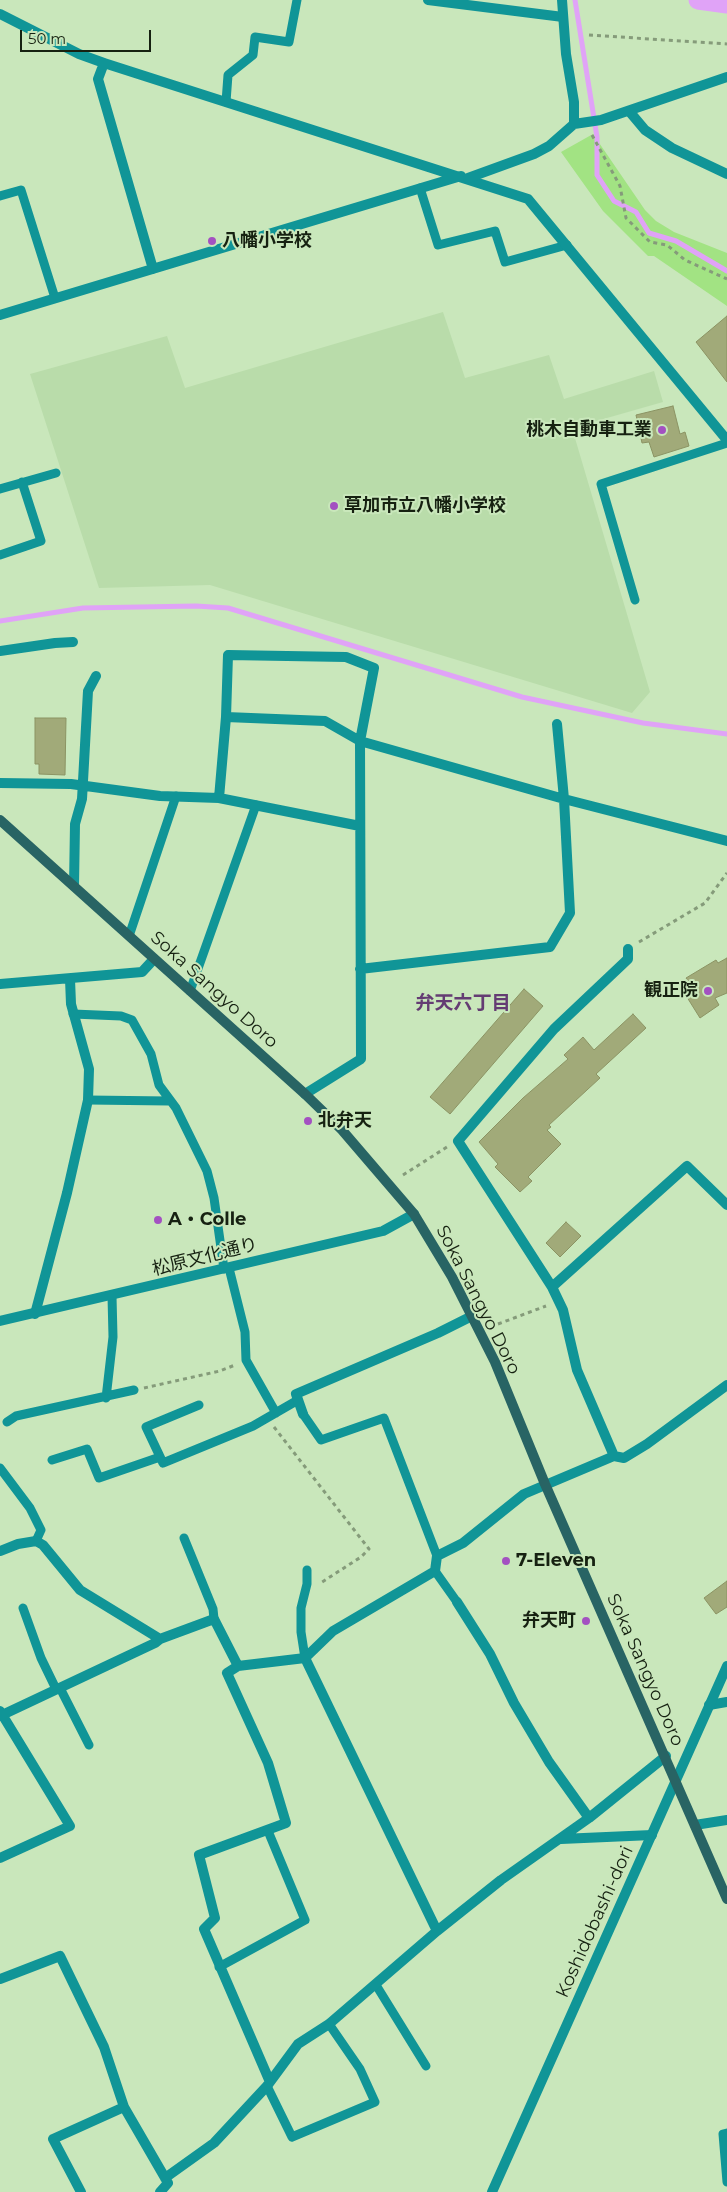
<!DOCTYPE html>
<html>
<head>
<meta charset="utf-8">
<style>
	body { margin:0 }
	#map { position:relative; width:727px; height:2192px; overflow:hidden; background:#c9e7bb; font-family:Montserrat,sans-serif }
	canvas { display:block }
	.scale { position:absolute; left:20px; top:30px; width:131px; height:22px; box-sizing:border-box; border:2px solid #162111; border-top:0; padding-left:6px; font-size:15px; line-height:18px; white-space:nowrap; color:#162111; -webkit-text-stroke:4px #c9e7bb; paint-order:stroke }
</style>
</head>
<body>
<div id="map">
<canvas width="727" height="2192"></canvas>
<div class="scale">50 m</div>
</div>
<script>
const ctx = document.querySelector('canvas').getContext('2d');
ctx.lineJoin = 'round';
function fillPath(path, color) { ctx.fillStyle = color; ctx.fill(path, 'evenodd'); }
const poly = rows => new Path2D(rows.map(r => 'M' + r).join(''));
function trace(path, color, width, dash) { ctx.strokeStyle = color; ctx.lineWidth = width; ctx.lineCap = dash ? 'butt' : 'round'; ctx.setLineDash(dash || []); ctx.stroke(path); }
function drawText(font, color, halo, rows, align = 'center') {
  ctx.font = font + ' Montserrat,"Noto Sans JP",sans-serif'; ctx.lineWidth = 4; ctx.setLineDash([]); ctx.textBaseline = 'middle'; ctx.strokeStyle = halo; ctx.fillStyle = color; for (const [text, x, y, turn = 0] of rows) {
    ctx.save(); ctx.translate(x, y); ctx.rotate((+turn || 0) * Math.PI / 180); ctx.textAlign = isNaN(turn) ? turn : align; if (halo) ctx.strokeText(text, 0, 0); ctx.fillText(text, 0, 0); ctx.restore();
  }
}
fillPath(poly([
	[443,312,465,378,549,355,564,399,654,371,663,402,572,428,650,692,632,713,210,585,99,588,30,374,167,336,185,388]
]), '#b9dcaa');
fillPath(poly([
	[593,134,645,210,656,221,674,232,727,253,727,306,654,256,648,256,603,211,561,152]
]), '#a2e383');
trace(poly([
	[575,0,597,137,597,175,614,201,636,212,649,233,676,241,727,271],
	[0,621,83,608,196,606,228,608,522,697,643,723,727,734]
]), '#e0a3f7', 5);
trace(poly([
	[698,0,727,4]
]), '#e0a3f7', 19);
const building = poly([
	[727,316,727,382,696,342,727,316],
	[673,406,680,434,685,432,689,446,654,457,649,442,642,443,636,415,673,406],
	[35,718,66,718,65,775,39,774,39,764,35,764,35,718],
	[727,958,727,993,715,998,719,1005,700,1018,685,994,693,988,686,978,716,960,718,963,727,958],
	[524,989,543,1006,450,1114,430,1097,524,989],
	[633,1014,646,1028,596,1074,600,1078,549,1125,551,1127,547,1130,561,1144,528,1177,532,1181,520,1192,495,1167,498,1164,479,1142,523,1098,568,1059,564,1055,583,1037,594,1050,633,1014],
	[566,1222,581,1236,560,1257,546,1243,566,1222],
	[727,1581,727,1607,716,1614,704,1598,727,1581]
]);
fillPath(building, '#a1aa79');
trace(building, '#8b9363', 1);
trace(poly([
	[589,35,727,44],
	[592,135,620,186,626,218,650,242,667,245,685,260,727,279],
	[639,942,705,903,727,873],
	[403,1175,447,1147],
	[498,1324,546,1306],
	[144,1388,220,1371,235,1365],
	[274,1427,369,1549,361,1557,319,1584]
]), '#859b7a', 3, [4, 4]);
trace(poly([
	[226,102,228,75,253,55,255,37,289,42,297,0],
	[420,188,438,245,495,231,505,262,567,245],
	[0,196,21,190,55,298],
	[0,489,56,473],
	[0,555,41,541,22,482],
	[635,600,601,484,727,443],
	[129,936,176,796],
	[190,991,256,805],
	[73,1014,121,1016,132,1020,151,1054,159,1085,176,1108,207,1171,214,1198,224,1269],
	[88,1100,169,1101],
	[229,1268,245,1332,246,1360,276,1413],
	[106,1398,113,1337,112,1296],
	[199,1405,146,1427,163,1463,253,1426,298,1400],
	[303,1414,321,1440,384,1418,437,1556],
	[7,1422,16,1416,134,1390],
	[52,1460,87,1449,99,1478,160,1457],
	[0,1468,30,1508,41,1530,36,1541],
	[184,1538,213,1609,214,1619],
	[435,1571,457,1602],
	[23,1608,41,1658,56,1689],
	[305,1658,301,1632,301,1608,307,1584,307,1570],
	[60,1688,89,1745],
	[219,1967,305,1920,268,1831],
	[376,1985,426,2066],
	[267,2086,292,2137,375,2102,360,2069,329,2024],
	[727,2133,723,2134,727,2182]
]), '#109597', 9);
trace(poly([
	[428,0,563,17],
	[0,14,79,54,104,63,528,199,727,440],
	[104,63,98,79,153,269],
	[629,111,645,130,672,148,727,174],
	[0,315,461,176],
	[0,651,55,643,73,642],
	[226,717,325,721,360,741,564,799,727,841],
	[0,783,71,784,160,796,219,798,360,826],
	[219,798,226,717,228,655,346,657,374,668,360,741,361,1059,305,1094],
	[74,886,75,824,82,799,88,691,96,676],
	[628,949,628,959,554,1029,458,1141,552,1287,563,1310,577,1370,614,1456,624,1458,647,1444,727,1385],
	[360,969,550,947,570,913,564,799,557,724],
	[0,984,142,972,154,959],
	[552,1287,687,1166,727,1205],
	[35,1314,67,1193,88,1100,89,1069,71,1004,70,979],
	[303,1414,296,1394,438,1333,472,1316],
	[0,1551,18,1544,36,1541,43,1545,80,1590,160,1639,214,1619,238,1666,305,1658,437,1931],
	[457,1602,490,1654,514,1703,549,1762,589,1818],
	[305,1658,333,1631,435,1571,437,1556,463,1543,524,1494,614,1456],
	[238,1666,227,1673,268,1763,286,1823,199,1855,215,1918,204,1929,270,2082],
	[709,1705,727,1702],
	[0,1711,70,1826,0,1858],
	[0,1716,155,1643,160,1639],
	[695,1825,727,1820],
	[561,1839,652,1835],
	[0,1979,60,1956,104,2047,124,2107,168,2183,160,2192],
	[165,2178,214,2143,267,2086,298,2044,329,2024,437,1931,501,1880,589,1818,666,1756],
	[81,2192,53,2139,124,2107]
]), '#109597', 10);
trace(poly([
	[574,124,601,120,727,77],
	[468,178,534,154,549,146,574,124,574,102,566,54,562,0],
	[0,1321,383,1231,414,1214],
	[492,2192,727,1666]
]), '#109597', 10);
trace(poly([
	[0,820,305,1094,342,1130,414,1214,452,1277,495,1362,545,1484,727,1899]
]), '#286464', 10);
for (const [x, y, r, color] of [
	[212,241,5,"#a351c1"],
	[662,430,5,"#a351c1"],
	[334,506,5,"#a351c1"],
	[708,991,5,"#a351c1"],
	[308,1121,5,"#a351c1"],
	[158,1220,5,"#a351c1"],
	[506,1561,5,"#a351c1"],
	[586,1621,5,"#a351c1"]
]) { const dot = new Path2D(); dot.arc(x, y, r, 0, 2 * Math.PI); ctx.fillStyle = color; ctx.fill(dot); trace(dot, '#c9e7bb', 2); }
drawText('bold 18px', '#162111', '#c9e7bb', [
	["八幡小学校",222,241],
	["桃木自動車工業",652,430,"right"],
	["草加市立八幡小学校",344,506],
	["観正院",698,991,"right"],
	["北弁天",318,1121],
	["A・Colle",168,1220],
	["7-Eleven",516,1561],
	["弁天町",576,1621,"right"]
], 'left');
drawText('18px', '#162111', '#c9e7bb', [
	["Soka Sangyo Doro",214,990,42],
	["松原文化通り",205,1257,-14],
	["Soka Sangyo Doro",478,1300,63],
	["Soka Sangyo Doro",645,1670,66],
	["Koshidobashi-dori",595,1922,-66]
]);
drawText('bold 19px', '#643c73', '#c9e7bb', [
	["弁天六丁目",463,1003]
]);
</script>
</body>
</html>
